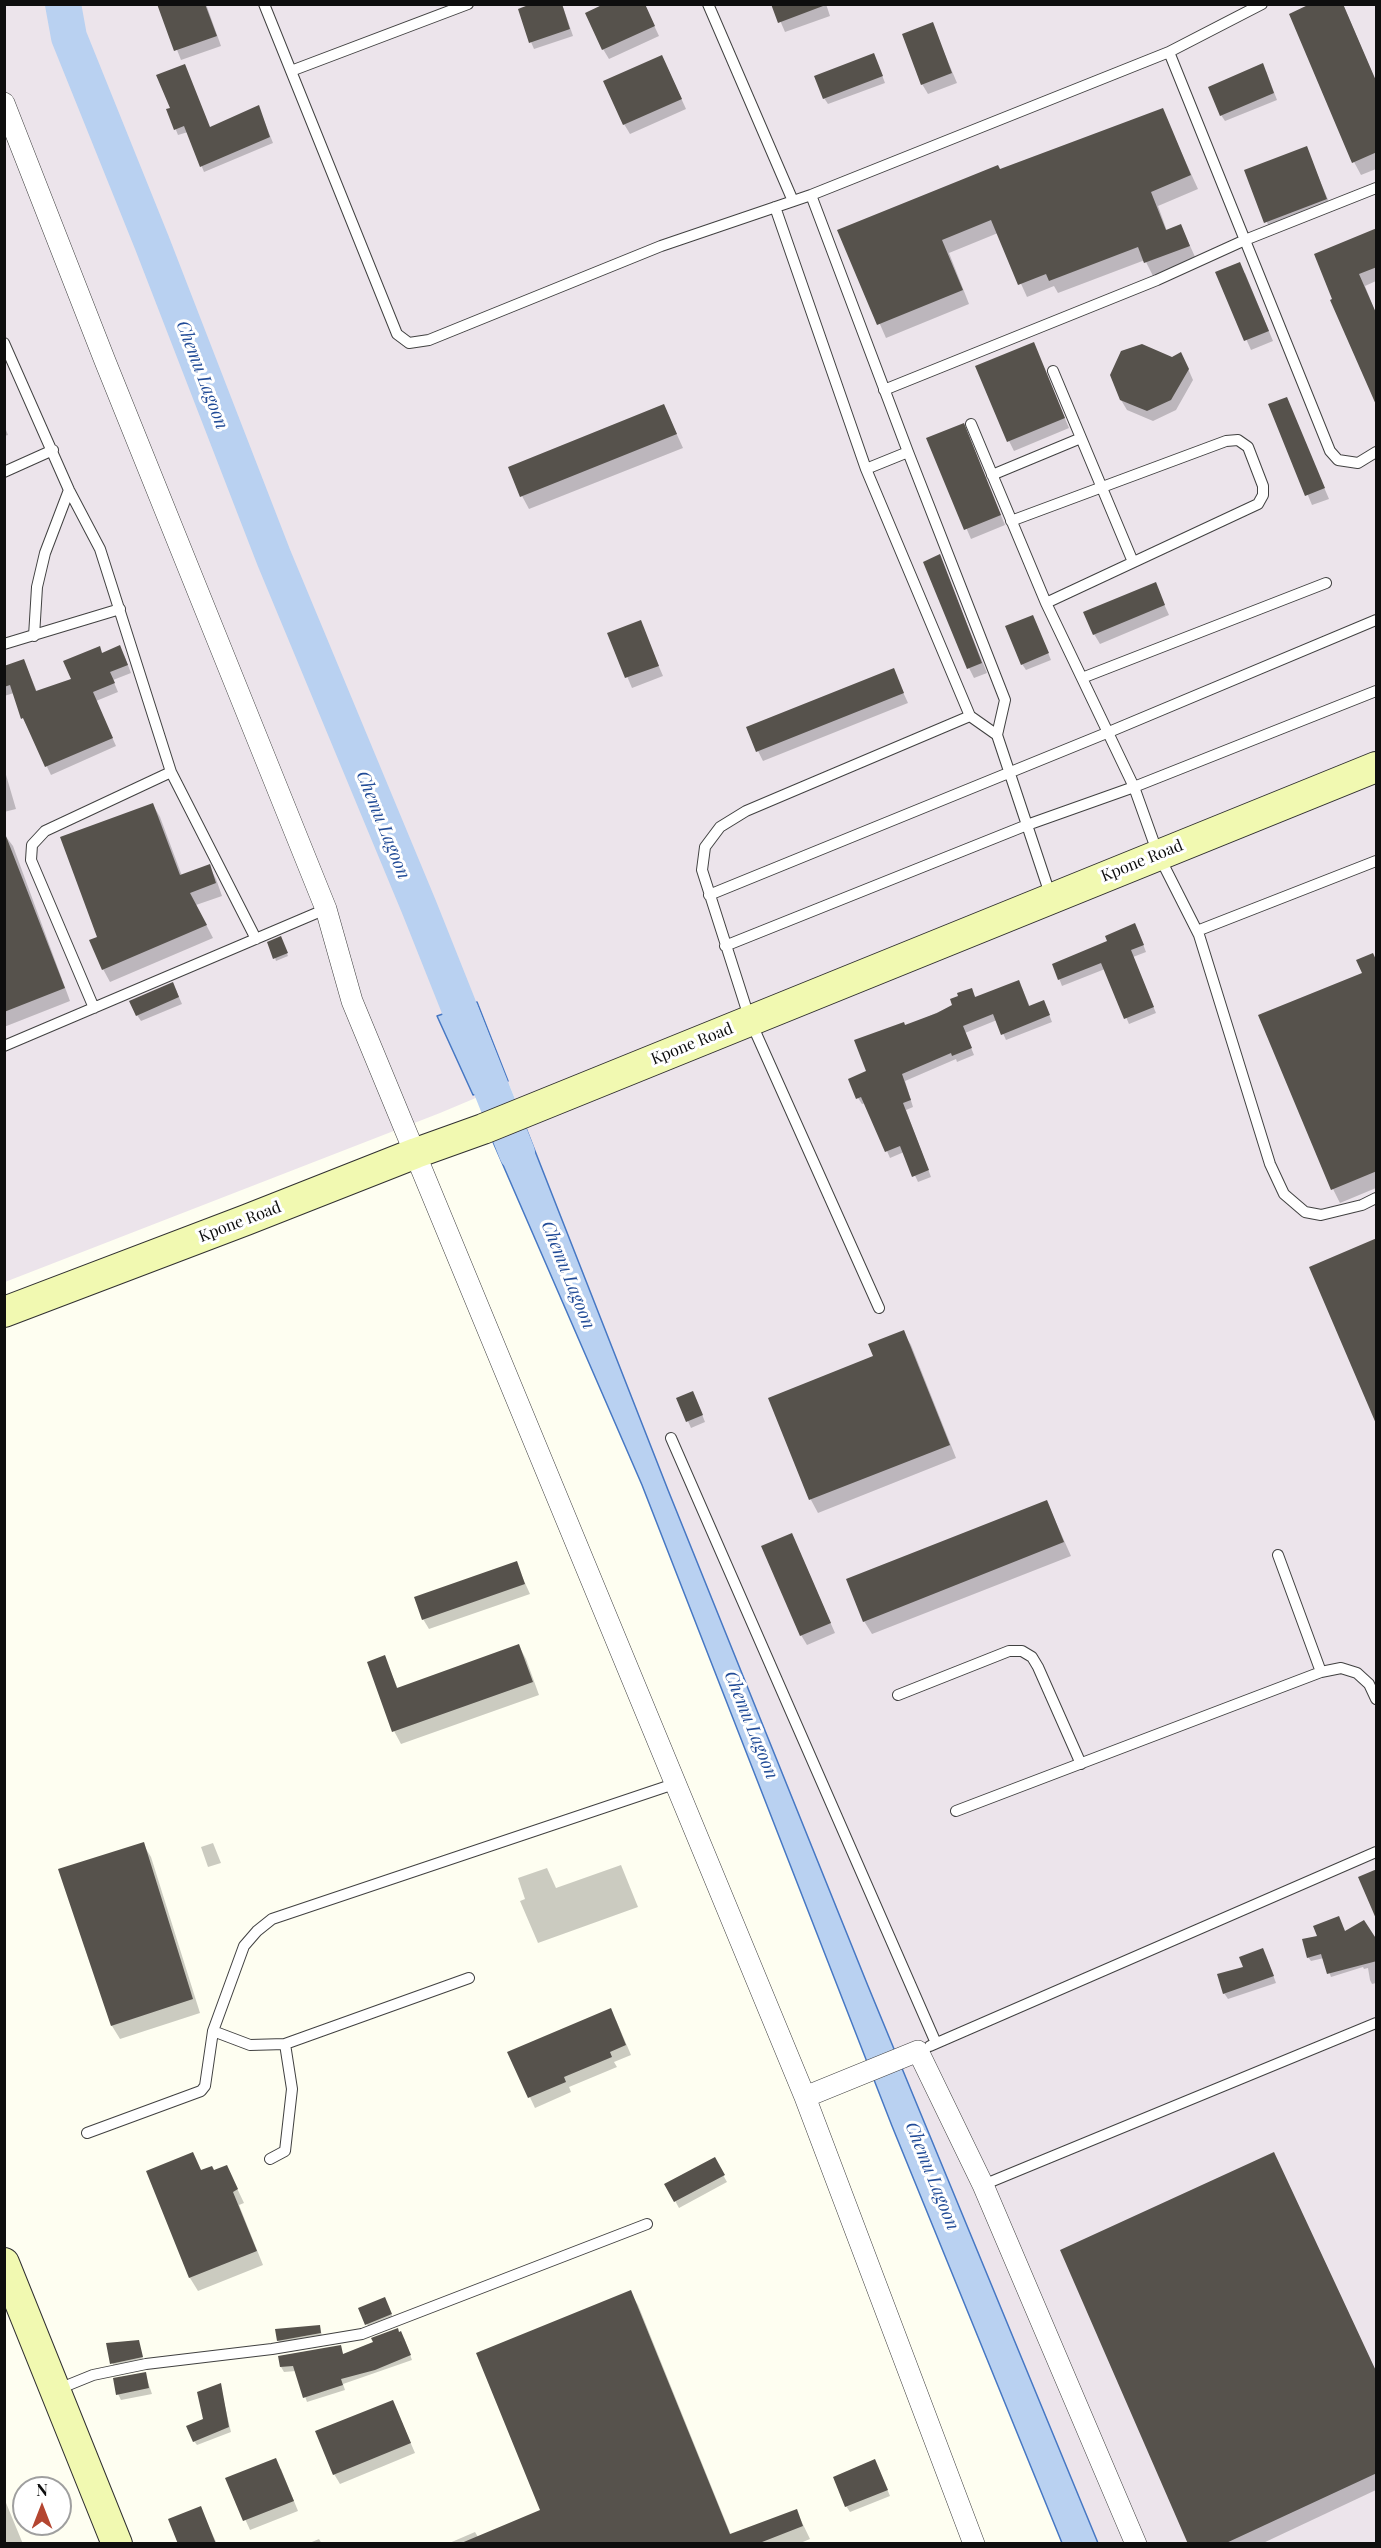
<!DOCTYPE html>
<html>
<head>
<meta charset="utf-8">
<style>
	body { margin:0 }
	#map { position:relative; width:1381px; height:2548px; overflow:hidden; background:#fefef1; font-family:"Playfair Display",serif }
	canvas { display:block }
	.frame { position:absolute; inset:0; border:6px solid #0e0e0e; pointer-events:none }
	.north { position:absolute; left:12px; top:2476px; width:60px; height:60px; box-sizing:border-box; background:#fff; border:2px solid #9f9f9f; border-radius:50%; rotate:0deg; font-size:16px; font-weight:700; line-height:24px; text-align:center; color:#0e0e0e }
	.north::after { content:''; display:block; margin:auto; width:21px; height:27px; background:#b44631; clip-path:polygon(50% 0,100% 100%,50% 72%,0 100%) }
</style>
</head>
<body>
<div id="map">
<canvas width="1381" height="2548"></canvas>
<div class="frame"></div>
<div class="north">N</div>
</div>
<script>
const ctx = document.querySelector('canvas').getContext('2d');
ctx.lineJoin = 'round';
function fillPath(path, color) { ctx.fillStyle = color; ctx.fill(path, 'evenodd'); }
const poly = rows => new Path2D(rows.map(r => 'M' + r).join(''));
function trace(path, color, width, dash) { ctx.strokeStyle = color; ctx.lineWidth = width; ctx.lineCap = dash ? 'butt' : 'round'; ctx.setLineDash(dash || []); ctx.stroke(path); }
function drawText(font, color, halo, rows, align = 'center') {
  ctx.font = font + ' "Playfair Display",serif'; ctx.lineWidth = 6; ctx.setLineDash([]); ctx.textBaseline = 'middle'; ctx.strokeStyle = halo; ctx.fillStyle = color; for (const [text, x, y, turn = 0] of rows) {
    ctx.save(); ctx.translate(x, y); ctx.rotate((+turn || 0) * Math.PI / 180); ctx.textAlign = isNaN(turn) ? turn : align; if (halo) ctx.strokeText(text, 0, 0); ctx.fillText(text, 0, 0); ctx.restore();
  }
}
fillPath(poly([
	[5,5,1376,5,1376,2543,1098,2543,868,1986,668,1490,509,1084,440,1113,5,1282]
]), '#ece4eb');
const water = poly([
	[477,1002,508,1081,473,1095,437,1016,477,1002],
	[526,1128,668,1490,868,1986,1098,2543,1062,2543,892,2126,642,1485,493,1142,526,1128]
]);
fillPath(water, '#b9d1f1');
trace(water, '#4677c3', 1.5);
fillPath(poly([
	[159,4,206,4,221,46,181,60],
	[536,4,562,4,573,36,534,49,531,42],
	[644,4,659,36,609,59,603,49],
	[773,4,826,4,830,16,785,32],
	[1343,4,1376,82,1376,169,1361,175,1354,162],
	[932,24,957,83,928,94,922,84],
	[877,62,885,83,828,104,824,98],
	[667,67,686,109,630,134,624,124],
	[1266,71,1277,100,1225,121,1221,115],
	[168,110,210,128,261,113,273,143,204,172,188,132,178,135],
	[1162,110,1198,189,1158,206,1167,231,1181,226,1196,259,1153,276,1145,260,1058,293,1054,286,1027,297,998,233,949,253,969,304,886,338,839,231],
	[1306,148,1332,209,1271,232,1246,171],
	[1376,230,1376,281,1365,286,1376,314,1316,255],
	[1217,273,1245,273,1273,341,1251,350],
	[1033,344,1069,428,1014,451,1009,441],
	[1172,359,1186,364,1193,380,1176,410,1153,421,1127,410,1121,400],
	[1286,398,1329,499,1312,505,1270,405],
	[664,406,683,448,529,509,522,496],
	[4,425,8,435,4,436],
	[963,425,1005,525,971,539,928,439],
	[939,556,987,673,974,678,969,668],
	[1155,584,1169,615,1100,644,1094,634],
	[640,622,663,676,632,688,609,634],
	[1036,623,1051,660,1026,670,1022,664],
	[103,654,124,655,131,673,113,680,118,692,96,701,116,746,51,775,23,718,14,693,4,696,4,668,24,661,37,692,73,680],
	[893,670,908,703,763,761,758,751],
	[4,768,16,809,4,812],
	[153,805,160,817,182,876,209,866,216,879,222,896,196,905,213,938,110,982,103,969],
	[4,834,13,846,70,1001,4,1027],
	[1138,931,1146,952,1133,957,1156,1013,1129,1024,1105,969,1062,986,1054,965],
	[282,941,288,956,276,961,275,958],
	[1376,962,1376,1188,1340,1203,1333,1189,1364,974],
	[1022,988,1030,1007,1047,1009,1052,1022,1006,1040,997,1020,965,1033,974,1055,957,1062,956,1059,905,1081,913,1107,906,1110,931,1177,918,1182,904,1152,890,1158,866,1103,862,1104,858,1098,867,1072,905,1027,954,1005,971,989,976,998],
	[176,990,182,1004,141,1021,137,1015],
	[903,1332,911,1345,956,1458,818,1513,811,1500,770,1398,875,1357],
	[678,1399,696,1399,705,1422,691,1428],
	[1047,1502,1071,1556,872,1634,864,1621],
	[792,1535,835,1633,807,1645,801,1635],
	[516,1563,530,1594,429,1629,423,1619],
	[519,1646,526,1659,539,1695,401,1744,394,1731,384,1657,398,1689],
	[213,1843,221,1863,208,1867,201,1847],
	[143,1844,151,1857,200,2013,120,2039,112,2026],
	[621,1865,638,1907,538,1943,520,1901,525,1899,518,1878,547,1868,556,1888],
	[1345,1933,1376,1943,1376,1983,1372,1984,1370,1980,1368,1968,1364,1969,1363,1967,1331,1977,1324,1958,1311,1961,1308,1957],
	[1266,1956,1276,1983,1228,1999,1224,1993,1245,1968],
	[616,2020,631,2055,614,2062,617,2067,569,2087,571,2092,535,2108,509,2053],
	[192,2154,202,2172,214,2171,227,2167,244,2203,239,2205,263,2265,198,2291,190,2278,147,2172],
	[1274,2154,1376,2373,1376,2490,1261,2544,1189,2544],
	[714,2159,727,2182,679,2208,666,2184],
	[630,2292,638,2305,731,2535,796,2510,810,2539,798,2544,447,2544,475,2532,478,2537,542,2510],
	[388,2305,394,2321,370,2330,367,2324],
	[320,2327,322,2336,279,2343,278,2340],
	[404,2338,412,2360,343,2384,345,2390,307,2402,296,2371,284,2372,281,2367,280,2357,340,2347,344,2356],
	[138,2341,144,2362,115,2368,112,2363],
	[145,2373,152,2394,121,2400,118,2394],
	[220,2385,231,2432,197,2445,194,2441],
	[393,2402,415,2453,340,2484,334,2474],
	[878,2467,890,2496,850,2512,846,2506],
	[281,2469,298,2511,250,2530,227,2479],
	[4,2498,23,2544,4,2544],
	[200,2507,217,2544,179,2544],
	[319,2539,322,2544,307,2544]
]), '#0003');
trace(poly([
	[63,4,69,37,152,243,274,558,419,907,517,1153]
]), '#b9d1f1', 36);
fillPath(poly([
	[157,4,205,4,217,36,174,51],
	[531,4,562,4,570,29,529,43,518,9],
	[604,4,645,4,655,26,602,50,585,13],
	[771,4,823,4,823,6,778,23],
	[1310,4,1343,4,1377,83,1377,152,1352,163,1289,14],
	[933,22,952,73,921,85,902,34],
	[874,53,883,76,823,99,814,76],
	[662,55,682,99,623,125,603,81],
	[1263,63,1274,93,1220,116,1208,87],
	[185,64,210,127,259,105,270,137,200,167,184,126,174,130,166,109,170,108,156,75],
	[1163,108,1191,175,1151,192,1166,230,1181,224,1190,246,1144,263,1138,247,1049,281,1046,274,1018,285,991,220,942,240,963,290,877,325,837,230,998,165,1000,169],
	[1307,146,1327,199,1264,223,1244,170],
	[1377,228,1377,267,1359,274,1377,315,1377,407,1330,300,1332,299,1314,254],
	[1240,262,1269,331,1244,341,1215,272],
	[1034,342,1065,418,1007,442,975,366],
	[1142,344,1172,357,1181,352,1189,369,1171,400,1147,411,1120,400,1110,375,1121,351],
	[1287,397,1325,488,1305,496,1268,404],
	[664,404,677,434,520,497,508,467],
	[964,423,1001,515,964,530,926,438],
	[940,554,982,663,967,669,923,562],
	[1156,582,1165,605,1093,635,1083,612],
	[1033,615,1049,653,1021,665,1005,626],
	[641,620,659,666,625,678,607,633],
	[120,645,128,665,110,672,115,683,93,692,113,738,45,767,23,718,21,719,10,685,4,687,4,666,24,659,36,691,71,679,63,661,100,646,102,653],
	[894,668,904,693,756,752,746,727],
	[153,803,180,875,210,864,216,883,190,893,207,925,102,970,89,940,97,937,60,837],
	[4,831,65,988,4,1012],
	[1135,923,1144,945,1131,950,1154,1007,1124,1019,1101,963,1058,980,1052,964,1107,941,1105,936],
	[281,936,288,953,273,959,267,942],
	[1373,953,1377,962,1377,1171,1331,1190,1258,1015,1362,973,1356,960],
	[1019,980,1029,1006,1044,1000,1050,1015,1001,1035,993,1014,963,1026,972,1048,952,1056,951,1053,902,1074,911,1100,903,1103,929,1170,912,1177,900,1146,885,1152,861,1097,856,1099,848,1079,866,1071,854,1040,904,1022,905,1025,937,1013,952,1005,950,999,958,996,957,993,972,988,975,997],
	[173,982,179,997,136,1016,129,1001],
	[1377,1238,1377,1426,1309,1267],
	[904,1330,950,1445,809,1500,768,1398,873,1356,868,1344],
	[693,1391,703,1415,686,1422,676,1398],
	[1047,1500,1064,1542,863,1622,846,1579],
	[792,1533,831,1623,800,1636,761,1546],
	[517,1561,525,1584,422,1620,414,1597],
	[519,1644,533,1682,392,1732,367,1662,385,1655,397,1688],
	[144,1842,193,1999,111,2026,58,1869],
	[1377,1869,1377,1921,1358,1877],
	[1339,1916,1345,1931,1364,1920,1377,1940,1377,1961,1327,1974,1321,1954,1307,1958,1302,1939,1317,1936,1313,1926],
	[1263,1948,1274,1976,1223,1994,1217,1974,1243,1967,1239,1957],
	[611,2008,626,2045,610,2052,612,2057,564,2077,566,2082,528,2098,507,2052],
	[193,2152,201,2170,212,2166,214,2170,227,2165,238,2189,233,2192,257,2251,189,2278,146,2171],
	[1274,2152,1377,2373,1377,2473,1224,2544,1188,2544,1060,2250],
	[715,2157,725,2175,674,2202,664,2184],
	[631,2290,730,2534,797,2509,803,2526,757,2544,459,2544,540,2510,476,2353],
	[385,2297,392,2314,365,2325,358,2308],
	[320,2325,321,2333,277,2341,275,2329],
	[398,2328,399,2332,401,2331,411,2355,375,2370,341,2379,343,2385,303,2398,293,2366,280,2367,278,2356,341,2345,343,2354,373,2342,371,2338],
	[139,2340,143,2357,110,2364,106,2343],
	[146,2372,149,2388,116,2395,113,2378],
	[221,2383,229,2427,193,2442,186,2426,203,2419,197,2392],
	[393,2400,411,2443,333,2475,315,2431],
	[276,2458,294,2501,243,2521,225,2478],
	[875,2459,888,2490,845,2507,833,2477],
	[201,2506,216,2544,178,2544,168,2519]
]), '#56524c');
const lane = poly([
	[264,4,397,334,409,343,429,340,661,246,811,195,1169,52,1262,4],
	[708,4,793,201],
	[1169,52,1330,451,1338,460,1358,463,1376,452],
	[291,71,468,4],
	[811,195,908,452,1005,700,997,735,1051,897],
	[775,207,866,469,970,716,997,735],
	[4,343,69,490,100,549,171,772],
	[1053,371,1133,562],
	[884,390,1157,280,1245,240,1376,188],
	[971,424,1046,603,1134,787,1158,854,1199,935,1270,1164,1284,1194,1305,1212,1321,1215,1362,1205,1376,1198],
	[866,469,908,452],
	[4,472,53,450],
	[992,475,1081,438],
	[1011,521,1226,441,1238,440,1248,447,1263,486,1263,495,1258,504,1046,603],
	[34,636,37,587,45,553,69,490],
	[4,644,120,609],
	[1082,678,1326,583],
	[709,895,1109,732,1376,620],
	[1197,931,1376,861],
	[725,946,1027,825,1134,787,1376,691],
	[94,1008,31,860,32,845,45,831,171,772,256,939],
	[4,1046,326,909],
	[879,1308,750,1020,702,870,705,847,720,827,746,811,970,716],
	[671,1438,936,2043],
	[1278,1555,1321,1672],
	[898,1695,1009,1651,1022,1651,1032,1657,1038,1667,1081,1764],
	[956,1811,1321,1672,1341,1668,1357,1673,1369,1684,1376,1699],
	[213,2031,250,2045,285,2044,469,1978],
	[930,2046,1376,1852],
	[87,2133,201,2091,205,2086,213,2031,244,1946,257,1931,272,1919,677,1783],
	[270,2159,285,2151,292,2089,285,2044],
	[983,2185,1376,2023],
	[56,2390,93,2375,146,2364,272,2349,362,2334,647,2224]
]);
const street = poly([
	[4,103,105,361,326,909,352,1001,805,2097,974,2544],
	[805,2097,918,2051,983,2185,1136,2544]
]);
const secondary = poly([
	[4,1312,246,1220,416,1153,483,1129,1376,767],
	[4,2263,117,2544]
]);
trace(lane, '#414141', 12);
trace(street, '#414141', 22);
trace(secondary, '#303030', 32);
trace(lane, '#fff', 10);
trace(street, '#fff', 21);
trace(secondary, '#f1f9b1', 30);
drawText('16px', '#0e0e0e', '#fff', [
	["Kpone Road",1142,861,-22],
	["Kpone Road",692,1044,-22],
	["Kpone Road",240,1222,-21]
]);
drawText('italic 18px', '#214b97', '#fff', [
	["Chemu Lagoon",202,375,69],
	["Chemu Lagoon",383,825,68],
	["Chemu Lagoon",568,1275,68],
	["Chemu Lagoon",751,1725,68],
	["Chemu Lagoon",932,2176,68]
]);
</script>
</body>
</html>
